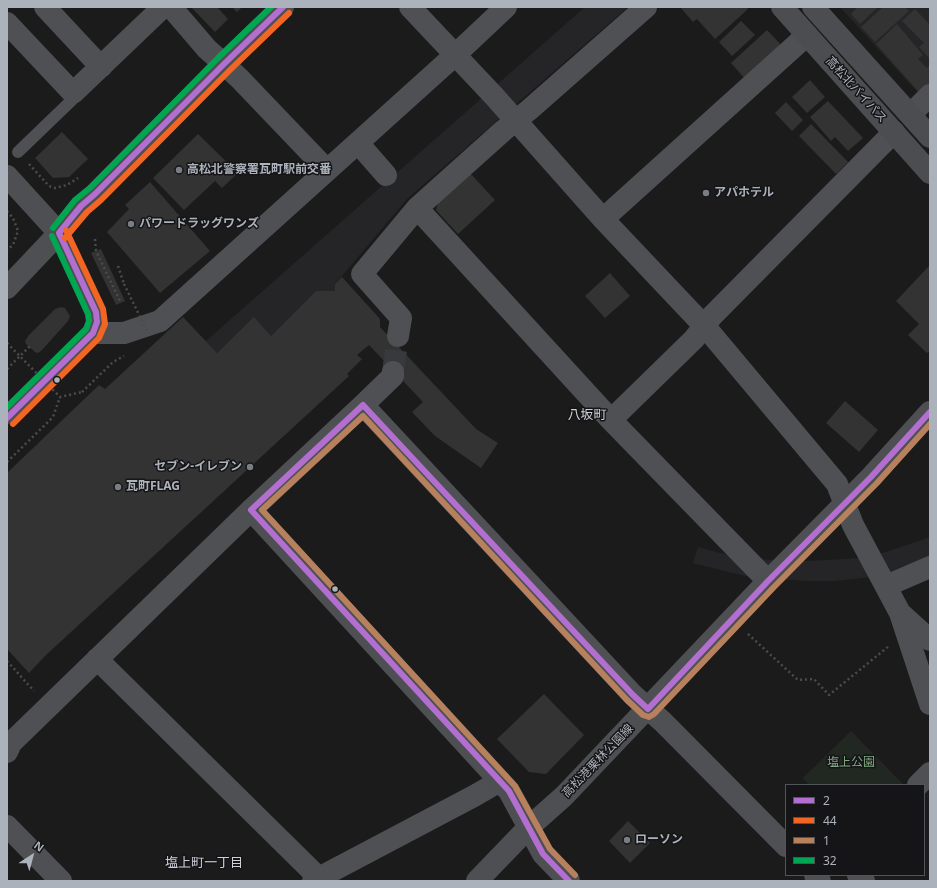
<!DOCTYPE html>
<html>
<head>
<meta charset="utf-8">
<style>
	body { margin:0 }
	#map { position:relative; width:937px; height:888px; overflow:hidden; background:#1b1b1b; font-family:"Noto Sans",sans-serif }
	canvas { display:block }
	.frame { position:absolute; inset:0; border:8px solid #acb2bc; pointer-events:none }
	.legend { position:absolute; left:785px; top:784px; width:140px; height:92px; box-sizing:border-box; background:#151517; border:1px solid #515459; margin:0; padding:5px 7px; list-style:none; font-size:12px; color:#acb2bc }
	.legend li { display:flex; align-items:center; gap:8px; height:20px }
	.legend b { width:20px; border:1px solid #515459 }
	.north { position:absolute; left:12px; top:836px; width:40px; height:40px; -webkit-text-stroke:3px #151517; paint-order:stroke; rotate:36deg; font-size:11px; font-weight:700; line-height:16px; text-align:center; color:#acb2bc }
	.north::after { content:''; display:block; margin:auto; width:14px; height:18px; background:#acb2bc; clip-path:polygon(50% 0,100% 100%,50% 72%,0 100%) }
</style>
</head>
<body>
<div id="map">
<canvas width="937" height="888"></canvas>
<div class="frame"></div>
<ul class="legend">
<li><b style="height:5px;background:#b36fd0"></b>2</li>
<li><b style="height:5px;background:#f26522"></b>44</li>
<li><b style="height:5px;background:#b6815c"></b>1</li>
<li><b style="height:5px;background:#00a651"></b>32</li>
</ul>
<div class="north">N</div>
</div>
<script>
const ctx = document.querySelector('canvas').getContext('2d');
ctx.lineJoin = 'round';
function fillPath(path, color) { ctx.fillStyle = color; ctx.fill(path, 'evenodd'); }
const poly = rows => new Path2D(rows.map(r => 'M' + r).join(''));
function trace(path, color, width, dash) { ctx.strokeStyle = color; ctx.lineWidth = width; ctx.lineCap = dash ? 'butt' : 'round'; ctx.setLineDash(dash || []); ctx.stroke(path); }
function drawText(font, color, halo, rows, align = 'center') {
  ctx.font = font + ' "Noto Sans","Noto Sans JP",sans-serif'; ctx.lineWidth = 3; ctx.setLineDash([]); ctx.textBaseline = 'middle'; ctx.strokeStyle = halo; ctx.fillStyle = color; for (const [text, x, y, turn = 0] of rows) {
    ctx.save(); ctx.translate(x, y); ctx.rotate((+turn || 0) * Math.PI / 180); ctx.textAlign = isNaN(turn) ? turn : align; if (halo) ctx.strokeText(text, 0, 0); ctx.fillText(text, 0, 0); ctx.restore();
  }
}
fillPath(poly([
	[585,7,628,7,408,198,335,284,335,291,316,291,271,336,254,318,217,353,206,341],
	[840,7,930,7,930,83,919,94],
	[930,537,930,560,890,573,863,578,834,581,806,581,745,576,693,563,698,547,724,554,748,558,781,561,808,561,861,558,886,552]
]), '#252527');
fillPath(poly([
	[851,731,903,784,902,785,809,785,803,778]
]), '#202821');
fillPath(poly([
	[191,7,217,7,228,19,215,32],
	[232,7,242,7,237,12],
	[680,7,746,7,748,9,715,39,697,19,693,22],
	[858,7,878,7,860,24,851,14],
	[883,7,905,7,909,11,875,42,861,27],
	[915,9,930,25,930,59,919,47,924,43,902,21],
	[741,21,755,35,732,56,719,42],
	[897,24,923,55,918,59,927,68,930,65,930,83,919,92,876,44],
	[767,30,783,47,746,80,731,63],
	[810,80,825,97,807,113,792,97],
	[828,101,863,138,848,151,835,137,831,141,810,117],
	[786,102,803,120,792,131,775,113],
	[811,124,848,162,836,174,799,136],
	[62,132,88,159,69,177,53,178,35,158],
	[198,134,238,173,222,188,215,181,184,210,153,178],
	[469,172,495,200,458,234,436,210,439,199],
	[150,182,210,251,160,293,107,232,129,209,125,205],
	[101,249,125,301,116,305,91,253],
	[930,265,930,351,927,353,908,335,919,324,896,301],
	[610,273,630,296,605,318,585,296],
	[342,277,380,319,380,327,476,429,498,443,481,468,435,436,412,412,423,402,369,345,357,355,362,359,347,374,349,376,45,656,29,673,7,649,7,473,99,385,105,389,183,317,217,353,254,317,271,336,316,291,335,291,335,284],
	[61,307,65,308,70,316,68,321,42,350,38,353,35,352,26,344,25,341,29,335,55,309],
	[845,401,878,430,859,452,826,423],
	[544,694,584,735,546,774,529,772,497,739],
	[628,821,650,843,630,863,609,841]
]), '#333');
trace(poly([
	[393,372,398,336]
]), '#38393b', 22, [22, 11]);
trace(poly([
	[29,164,49,186,55,188,67,185,78,178],
	[7,211,13,218,18,231,13,245,7,250],
	[95,239,96,251,121,303],
	[118,266,124,284],
	[7,369,31,345],
	[82,392,113,362,124,356],
	[7,462,53,417,60,397],
	[748,634,798,680,814,679,829,695,889,646],
	[7,661,34,691]
]), '#4b4c4f', 2.5, [2, 3]);
trace(poly([
	[18,152,72,100,73,93],
	[7,418,93,333,97,322,96,312,59,233]
]), '#4f5054', 12);
trace(poly([
	[45,7,101,67],
	[410,7,494,96,603,219,708,330,837,484,853,525,900,613,930,704],
	[7,23,73,93,163,7],
	[224,64,240,79,327,170],
	[911,114,930,95],
	[358,143,386,175],
	[417,208,611,420,768,581],
	[603,219,807,35],
	[93,333,124,333,160,321,454,56,506,7],
	[398,336,401,318,362,274,417,208,504,130,529,110,646,7],
	[363,405,633,695,663,722,786,846],
	[611,420,694,339,712,316,894,132],
	[886,586,930,567],
	[900,613,930,640],
	[97,659,319,878],
	[7,752,11,743,251,510,363,405,393,376,393,372],
	[918,785,930,773],
	[7,826,61,881],
	[815,875,820,881],
	[858,875,864,881],
	[313,881,474,796,500,781]
]), '#4f5054', 22);
trace(poly([
	[171,7,207,49,224,64],
	[7,176,59,233],
	[7,288,59,233,81,206,95,194,224,64,283,7],
	[251,510,509,791,543,854,569,881],
	[477,881,528,828,564,796,768,581,871,477,930,412]
]), '#4e4f52', 22);
trace(poly([
	[782,7,930,173],
	[813,7,930,137]
]), '#4c4d50', 22);
trace(poly([
	[124,284,147,331],
	[7,343,60,397,82,392]
]), '#4b4c4f', 2.5, [2, 3]);
trace(poly([
	[7,418,93,333,97,322,96,312,59,233,81,206,95,194,224,64,283,7],
	[569,881,543,854,509,791,251,510,363,405,633,695,648,709,768,581,871,477,930,412]
]), '#b36fd0', 6);
trace(poly([
	[65,238,87,212,101,200,230,70,289,13],
	[13,424,99,338,105,324,103,309,66,230]
]), '#f26522', 6);
trace(poly([
	[575,875,550,849,515,786,262,510,363,416,627,700,643,715,649,717,654,714,774,587,877,483,930,424]
]), '#b6815c', 6);
trace(poly([
	[53,228,75,200,90,188,218,58,271,7],
	[7,407,86,329,89,321,88,314,52,236]
]), '#00a651', 6);
for (const [x, y, r, color] of [
	[179,170,4,"#797d84"],
	[706,193,4,"#797d84"],
	[131,224,4,"#797d84"],
	[57,380,3.5,"#acb2bc"],
	[250,467,4,"#797d84"],
	[118,487,4,"#797d84"],
	[335,589,3.5,"#acb2bc"],
	[627,840,4,"#797d84"]
]) { const dot = new Path2D(); dot.arc(x, y, r, 0, 2 * Math.PI); ctx.fillStyle = color; ctx.fill(dot); trace(dot, '#151517', 1.5); }
drawText('12px', '#acb2bc', '#151517', [
	["高松北バイパス",856,90,48],
	["高松港栗林公園線",598,761,-46]
]);
drawText('bold 12px', '#acb2bc', '#151517', [
	["高松北警察署瓦町駅前交番",187,170],
	["アパホテル",714,193],
	["パワードラッグワンズ",139,224],
	["セブン-イレブン",242,467,"right"],
	["瓦町FLAG",126,487],
	["ローソン",635,840]
], 'left');
drawText('12px', '#83a783', '#151517', [
	["塩上公園",851,763]
]);
drawText('13px', '#cdd0d8', '#151517', [
	["八坂町",587,415],
	["塩上町一丁目",204,863]
]);
</script>
</body>
</html>
